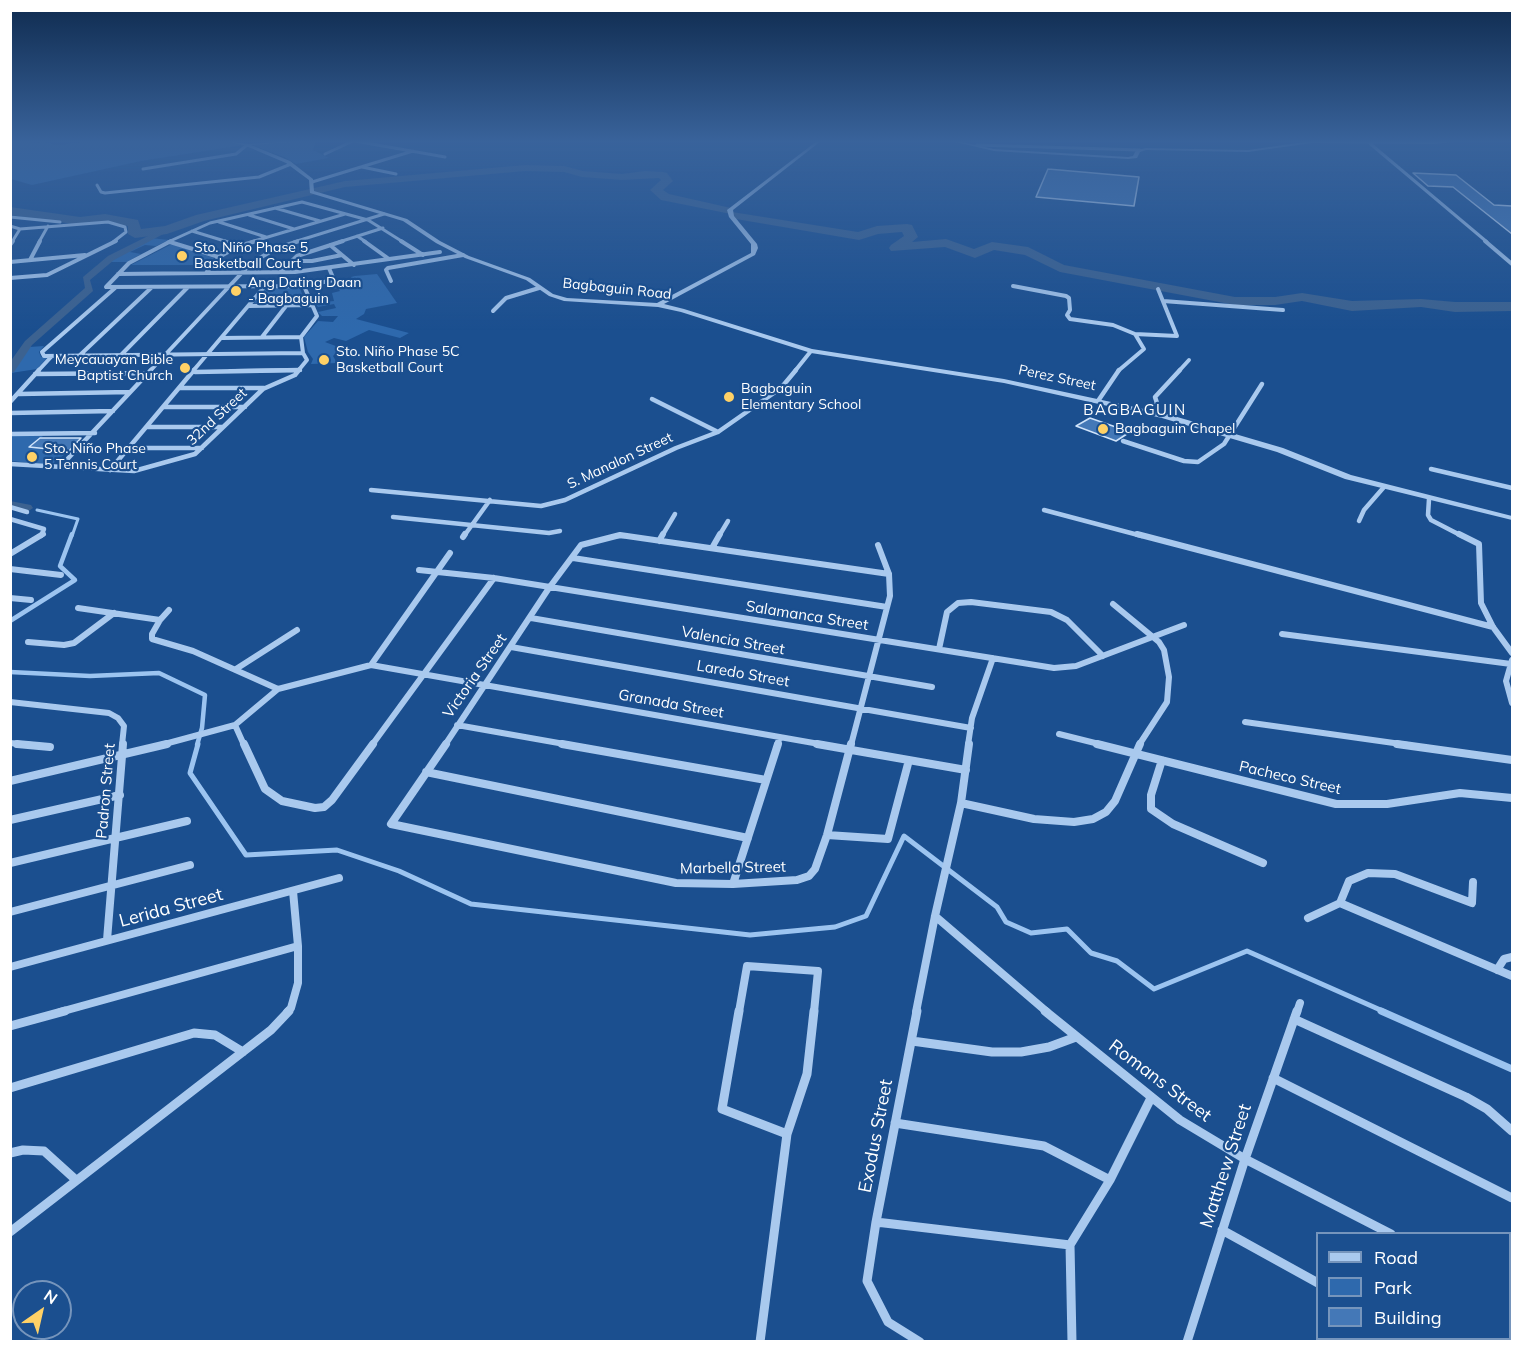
<!DOCTYPE html>
<html>
<head>
<meta charset="utf-8">
<style>
	body { margin:0 }
	#map { position:relative; width:1523px; height:1352px; overflow:hidden; background:#1b4f8f; font-family:Mulish,sans-serif }
	canvas { display:block }
	.frame { position:absolute; inset:0; border:12px solid #fff; pointer-events:none }
	.legend { position:absolute; left:1316px; top:1232px; width:195px; height:108px; box-sizing:border-box; background:#1b4f8f; border:2px solid #7695bc; margin:0; padding:8px 10px; list-style:none; font-size:18px; color:#fff }
	.legend li { display:flex; align-items:center; gap:12px; height:30px }
	.legend b { width:30px; border:2px solid #7695bc }
	.north { position:absolute; left:12px; top:1280px; width:60px; height:60px; box-sizing:border-box; background:#1b4f8f; border:2px solid #7695bc; border-radius:50%; rotate:34deg; font-size:16px; font-weight:700; line-height:24px; text-align:center; color:#fff }
	.north::after { content:''; display:block; margin:auto; width:21px; height:27px; background:#ffd166; clip-path:polygon(50% 0,100% 100%,50% 72%,0 100%) }
</style>
</head>
<body>
<div id="map">
<canvas width="1523" height="1352"></canvas>
<div class="frame"></div>
<ul class="legend">
<li><b style="height:8px;background:#a9c9ee"></b>Road</li>
<li><b style="height:16px;background:#2e69ad"></b>Park</li>
<li><b style="height:16px;background:#4478b7"></b>Building</li>
</ul>
<div class="north">N</div>
</div>
<script>
const ctx = document.querySelector('canvas').getContext('2d');
ctx.lineJoin = 'round';
function fillPath(path, color) { ctx.fillStyle = color; ctx.fill(path, 'evenodd'); }
const poly = rows => new Path2D(rows.map(r => 'M' + r).join(''));
function trace(path, color, width, dash) { ctx.strokeStyle = color; ctx.lineWidth = width; ctx.lineCap = dash ? 'butt' : 'round'; ctx.setLineDash(dash || []); ctx.stroke(path); }
function drawText(font, color, halo, rows, align = 'center') {
  ctx.font = font + ' Mulish,sans-serif'; ctx.lineWidth = 4.5; ctx.setLineDash([]); ctx.textBaseline = 'middle'; ctx.strokeStyle = halo; ctx.fillStyle = color; for (const [text, x, y, turn = 0] of rows) {
    ctx.save(); ctx.translate(x, y); ctx.rotate((+turn || 0) * Math.PI / 180); ctx.textAlign = isNaN(turn) ? turn : align; if (halo) ctx.strokeText(text, 0, 0); ctx.fillText(text, 0, 0); ctx.restore();
  }
}
fillPath(poly([
	[10,141,26,141,33,143,43,142,58,145,92,141,223,141,244,145,141,161,32,185,11,179],
	[299,141,316,141,313,150,329,158,296,164,284,157,252,145],
	[150,238,169,240,156,246,145,245,130,252,141,254,127,262,108,262],
	[172,244,214,258,207,265,131,265],
	[377,274,397,303,366,309,364,314,356,319,409,333,400,338,369,330,346,341,334,338,325,342,341,348,333,356,337,363,311,364,313,359,308,352,304,337,318,321,333,322,338,316,322,316,318,312,336,308,334,304,318,307,315,303,334,301,332,293,340,291,338,288,332,289,330,286,352,282,351,277,355,276],
	[297,287,300,288,305,303,254,303,266,288],
	[44,346,39,352,41,357,47,358,37,369,11,373,29,347],
	[10,436,43,436,30,447,69,451,51,465,11,461]
]), '#2e69ad');
trace(poly([
	[37,510,78,519,72,536]
]), '#9cc4f0', 3);
trace(poly([
	[10,621,75,580,60,566,72,534],
	[10,672,90,676,159,673,205,695,202,728,197,745]
]), '#9cc4f0', 4.5);
trace(poly([
	[198,744,190,773,246,855,337,850,399,871,471,904,750,935,835,927,866,916,904,836,997,907,1006,922,1031,933,1067,929,1091,953,1117,961,1154,989,1247,951,1385,1012]
]), '#9cc4f0', 5);
trace(poly([
	[1381,1011,1512,1069]
]), '#9cc4f0', 7);
fillPath(poly([
	[164,228,171,230,114,260,90,280,93,291,32,345,14,372,10,373,10,362,25,341,85,288,83,277,108,256,164,228],
	[10,501,31,505,33,508,27,512,10,509,10,501]
]), '#3c6290');
fillPath(poly([
	[525,165,564,166,583,171,622,174,645,171,663,172,667,173,673,181,663,190,669,194,731,208,732,212,858,232,877,226,907,224,912,225,918,237,912,242,946,239,974,249,992,242,1028,247,1064,265,1235,297,1275,297,1302,293,1352,301,1421,299,1455,302,1512,302,1512,311,1455,312,1421,307,1352,311,1302,301,1275,305,1235,305,1060,272,1025,255,994,250,975,258,945,247,891,251,889,248,891,245,904,236,902,232,878,234,859,240,736,219,732,218,731,214,661,200,650,190,661,180,659,178,622,180,582,177,564,172,525,171,345,187,204,221,167,234,135,238,128,234,128,226,105,222,80,225,10,215,10,207,80,217,105,214,138,220,141,229,165,226,196,215,345,181,525,165]
]), '#3c6290');
const building = poly([
	[1048,169,1139,177,1134,206,1036,197,1048,169],
	[1413,173,1456,175,1494,205,1512,206,1512,234,1453,187,1428,186,1413,173],
	[1090,418,1130,432,1116,441,1076,426,1090,418],
	[40,438,81,438,69,451,29,447,40,438]
]);
fillPath(building, '#4478b7');
trace(building, '#cfe3fa', 1.5);
trace(poly([
	[355,141,445,157],
	[1367,141,1487,242],
	[977,145,1140,150],
	[325,154,353,141],
	[362,167,396,174],
	[143,169,236,154,247,145],
	[312,182,413,151],
	[97,185,101,192,105,193,259,177,291,164],
	[275,208,320,221],
	[249,215,294,229],
	[10,217,60,222],
	[219,222,266,237],
	[10,226,20,229,108,222,125,227,126,232,113,242],
	[192,231,228,242],
	[357,236,366,242],
	[12,242,20,229],
	[39,242,48,226],
	[168,242,210,223,302,202,368,220,403,242],
	[251,242,345,214],
	[294,242,384,214],
	[339,242,383,228]
]), '#a9c9ee', 3);
trace(poly([
	[171,241,129,263,106,287,304,286,334,280,329,268],
	[223,241,239,246],
	[364,241,389,259],
	[401,241,423,255],
	[1485,241,1512,264],
	[170,242,219,257],
	[10,245,13,241],
	[330,245,354,265],
	[30,260,40,241],
	[291,261,312,261,342,255],
	[10,262,85,255],
	[280,272,297,256,343,241],
	[206,273,219,257,239,246,256,241],
	[118,274,295,272,440,252],
	[10,278,47,275,116,241],
	[391,281,386,270,388,268,463,255],
	[1013,286,1066,296,1069,298,1070,310,1067,315,1070,319,1113,325,1135,334],
	[115,288,42,352,44,356,303,353],
	[1163,301,1283,310],
	[249,306,312,305],
	[493,311,506,298,539,288],
	[262,337,286,306],
	[222,338,301,337],
	[79,356,151,288],
	[120,356,188,287],
	[38,371,51,357],
	[150,371,251,263,277,248,299,241],
	[193,371,265,286],
	[230,371,300,370],
	[298,371,307,360,303,353,301,337,317,316,304,286],
	[795,371,811,351],
	[1118,371,1144,349,1135,334,1177,336,1158,289],
	[1179,371,1189,360]
]), '#a9c9ee', 4);
trace(poly([
	[195,372,300,370],
	[35,374,148,373],
	[180,388,264,388],
	[19,394,130,392],
	[652,399,718,432],
	[1098,401,1119,370],
	[10,402,39,370],
	[164,407,245,407],
	[10,413,113,411],
	[1150,413,1157,403,1155,397,1180,370],
	[147,427,223,427],
	[10,434,95,433],
	[1123,441,1184,461,1198,462,1224,444,1262,384],
	[129,448,202,448],
	[10,464,134,471,195,454,263,389,295,375,299,370],
	[60,467,151,370],
	[1431,469,1512,488],
	[110,470,194,370],
	[371,490,541,506,565,500,676,448,718,432,781,388,796,370],
	[1429,499,1428,515,1431,520,1462,536],
	[10,507,27,512],
	[1044,510,1142,536],
	[393,517,549,533,560,531],
	[10,519,44,529,41,536],
	[1359,521,1364,510,1384,487],
	[464,536,490,500],
	[617,536,625,536],
	[662,536,675,514],
	[719,536,728,521]
]), '#a9c9ee', 4.5);
trace(poly([
	[1137,534,1493,627],
	[1459,534,1479,544,1481,603,1493,627,1512,653],
	[463,537,465,534],
	[659,541,663,534],
	[878,545,889,574],
	[712,548,720,534],
	[10,554,43,534],
	[573,558,887,607],
	[10,569,61,575],
	[419,570,494,578,1054,668,1076,666,1184,625],
	[10,598,31,600],
	[1113,604,1159,642,1164,650,1169,677,1167,702,1139,745],
	[78,608,160,620],
	[169,610,160,620,152,634,152,639,193,651,278,689],
	[531,618,932,687],
	[1282,634,1511,664],
	[28,642,64,645,74,643,114,613],
	[511,647,971,728],
	[939,649,947,612,958,603,971,602,1051,612,1067,620,1103,656],
	[1512,660,1506,681,1512,703],
	[371,665,825,745],
	[236,669,297,630],
	[10,702,109,713,118,718,124,726,122,745],
	[1245,722,1408,745],
	[235,725,244,745],
	[457,725,570,745],
	[1059,734,1103,745],
	[10,743,32,745],
	[161,745,235,725,278,689,371,665,450,553],
	[372,745,494,578],
	[445,745,549,588,581,545,620,535,889,574],
	[777,745,780,737],
	[851,745,890,596,889,574],
	[968,745,972,718,993,658]
]), '#a9c9ee', 6);
trace(poly([
	[17,744,50,747],
	[244,744,265,789,282,801,315,808,324,807,332,800,373,744],
	[446,744,391,824,676,883,733,884,797,880,809,876,815,869,827,835,851,744],
	[562,744,766,780],
	[817,744,966,770],
	[1097,744,1336,804,1387,804,1460,793,1512,798],
	[1397,744,1512,760],
	[1162,760,1151,795,1151,809,1173,824,1263,863],
	[426,772,748,838],
	[10,781,167,744],
	[961,803,1034,819,1074,822,1093,819,1106,812,1115,801,1140,744],
	[10,820,120,795],
	[827,835,888,839,909,760],
	[10,863,187,821],
	[733,884,778,744],
	[1340,903,1512,976],
	[10,912,190,865],
	[935,916,1047,1012],
	[1308,918,1340,903,1349,881,1368,873,1395,874,1472,903,1473,882],
	[107,940,123,744],
	[10,967,339,878],
	[1497,970,1504,959,1512,957],
	[60,1012,298,946],
	[287,1012,291,1008,298,983,298,946,293,891],
	[739,1012,747,966,818,971,814,1012],
	[916,1012,935,916,961,803,969,744],
	[1297,1012,1300,1003]
]), '#a9c9ee', 8);
trace(poly([
	[739,1011,722,1109,787,1134],
	[917,1011,876,1222,867,1281,888,1322,920,1342],
	[1045,1011,1180,1120,1245,1159,1391,1234],
	[1294,1019,1466,1097,1487,1109,1512,1131],
	[10,1026,65,1011],
	[912,1041,992,1052,1021,1052,1049,1047,1076,1037],
	[1273,1078,1512,1198],
	[10,1088,194,1033,215,1035,243,1052],
	[895,1123,1044,1146,1110,1180],
	[787,1134,807,1074,814,1011],
	[10,1153,23,1150,44,1151,76,1180],
	[876,1222,1070,1245],
	[1222,1230,1318,1283],
	[10,1232,271,1030,289,1011],
	[1510,1294,1512,1296],
	[1418,1338,1424,1342],
	[760,1342,787,1134],
	[1072,1342,1070,1245,1110,1180,1151,1098],
	[1187,1342,1245,1159,1297,1011]
]), '#a9c9ee', 9);
fillPath(poly([
	[226,141,248,144,296,141,294,142,251,145,290,161,313,179,314,191,407,219,440,241,469,256,530,278,553,294,567,298,657,303,751,253,751,244,729,217,727,210,817,141,821,141,733,210,734,216,757,244,758,248,755,255,664,304,684,309,812,349,1004,379,1167,414,1283,448,1351,475,1512,516,1512,520,1345,479,1277,452,1162,418,1004,383,811,353,681,312,658,307,564,301,549,296,526,280,465,258,436,243,403,221,310,193,309,180,286,163,246,146,226,141],
	[951,141,957,141,994,149,1128,157,1133,156,1136,150,1146,148,1248,150,1312,141,1463,141,1434,144,1312,143,1248,152,1146,150,1140,152,1137,158,1128,159,994,151,951,141]
]), '#a9c9ee');
const sky = ctx.createLinearGradient(0, 0, 0, 330);
sky.addColorStop(0, '#0f2b4f');
sky.addColorStop(0.43, '#39639b');
sky.addColorStop(1, '#39639b00');
ctx.fillStyle = sky;
ctx.fillRect(0, 0, 1523, 330);
for (const [x, y, r, color] of [
	[182,256,6,"#ffd166"],
	[236,291,6,"#ffd166"],
	[324,360,6,"#ffd166"],
	[185,368,6,"#ffd166"],
	[729,397,6,"#ffd166"],
	[1103,429,6,"#ffd166"],
	[32,457,6,"#ffd166"]
]) { const dot = new Path2D(); dot.arc(x, y, r, 0, 2 * Math.PI); ctx.fillStyle = color; ctx.fill(dot); trace(dot, '#1b4f8f', 2); }
drawText('14px', '#fff', '#1b4f8f', [
	["Sto. Niño Phase 5",194,248],
	["Basketball Court",194,264],
	["Ang Dating Daan",248,283],
	["- Bagbaguin",248,299],
	["Sto. Niño Phase 5C",336,352],
	["Basketball Court",336,368],
	["Meycauayan Bible",173,360,"right"],
	["Baptist Church",173,376,"right"],
	["Bagbaguin",741,389],
	["Elementary School",741,405],
	["Bagbaguin Chapel",1115,429],
	["Sto. Niño Phase",44,449],
	["5 Tennis Court",44,465]
], 'left');
drawText('14px', '#fff', '#1b4f8f', [
	["Bagbaguin Road",617,289,6],
	["Perez Street",1057,378,12],
	["32nd Street",217,417,-43],
	["S. Manalon Street",620,461,-25]
]);
ctx.letterSpacing = '1.5px';
drawText('15px', '#fff', '#1b4f8f', [
	["BAGBAGUIN",1135,410]
]);
ctx.letterSpacing = '0px';
drawText('15px', '#fff', '#1b4f8f', [
	["Salamanca Street",807,616,9],
	["Valencia Street",733,641,10],
	["Laredo Street",743,674,10],
	["Victoria Street",475,676,-55],
	["Granada Street",671,704,10],
	["Pacheco Street",1290,778,13],
	["Padron Street",106,791,-85],
	["Marbella Street",733,868,-1]
]);
drawText('18px', '#fff', '#1b4f8f', [
	["Lerida Street",171,908,-15],
	["Romans Street",1160,1081,37],
	["Exodus Street",876,1136,-79],
	["Matthew Street",1226,1166,-72]
]);
</script>
</body>
</html>
